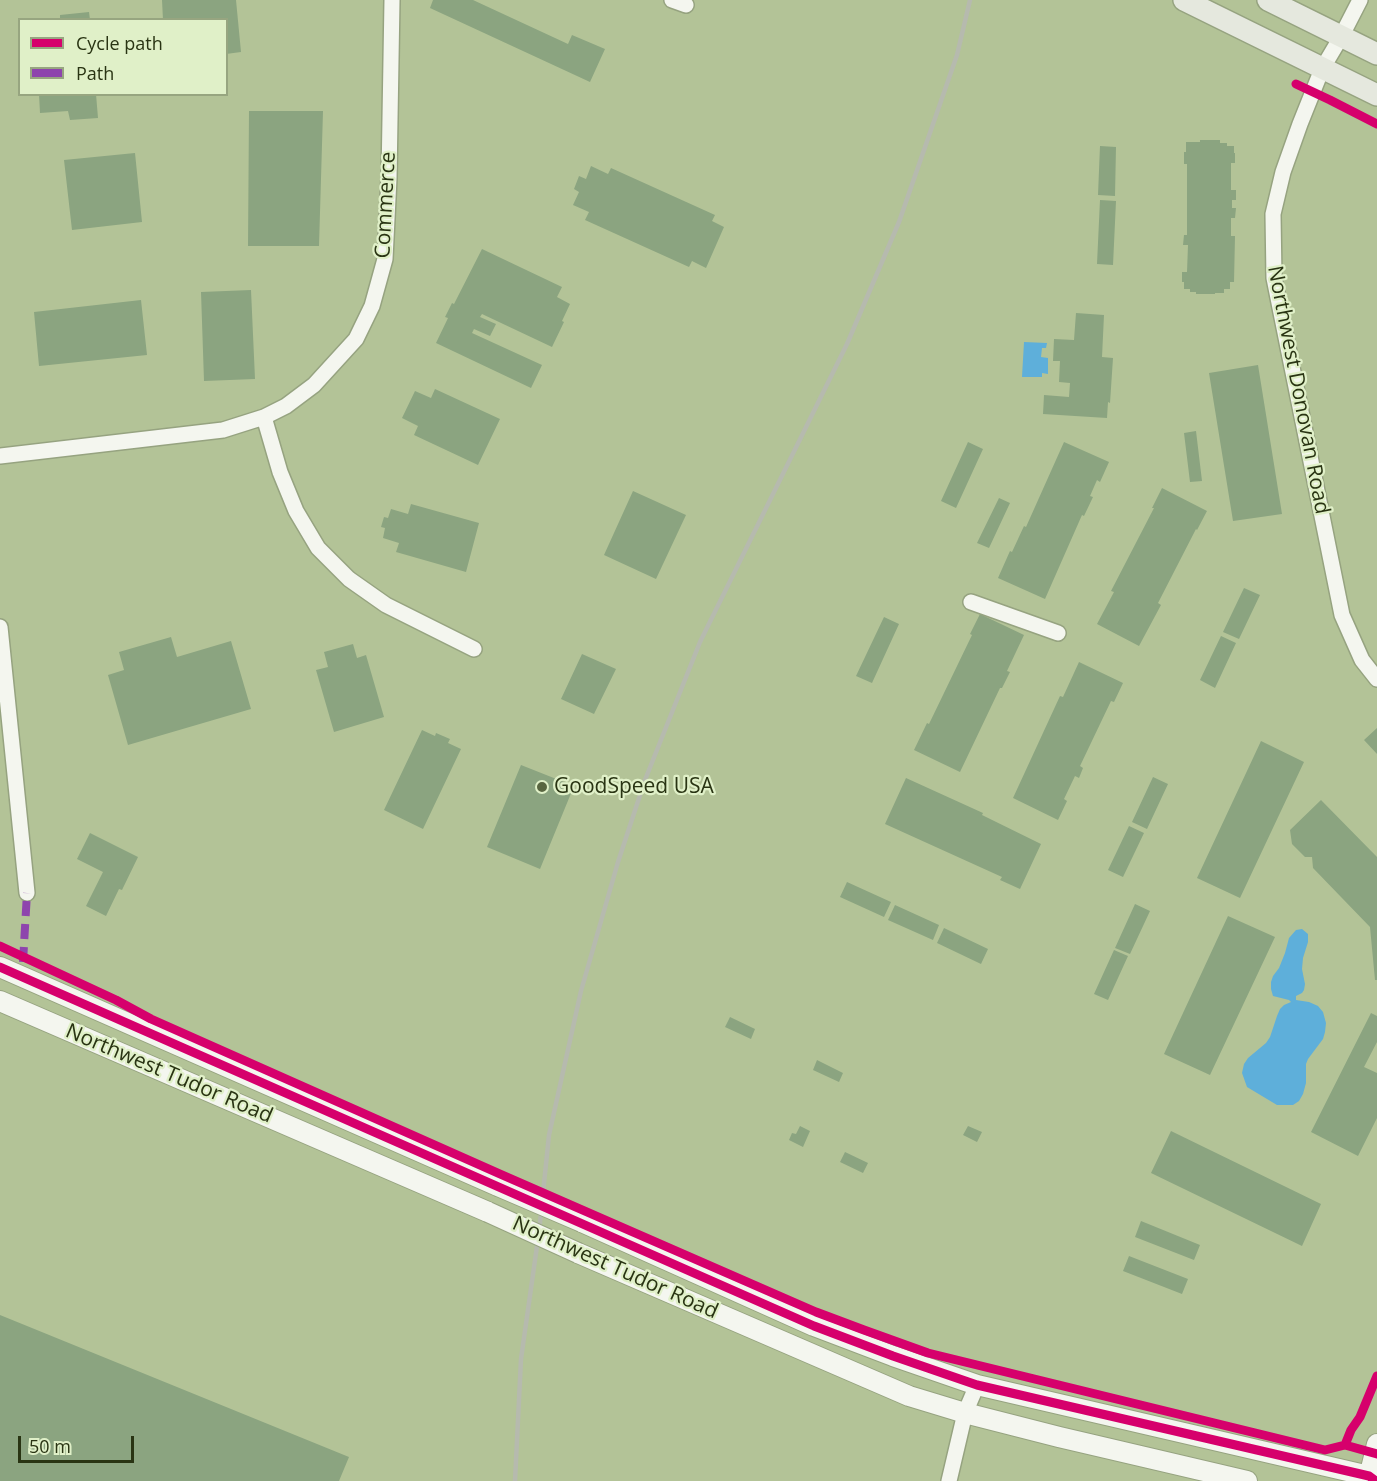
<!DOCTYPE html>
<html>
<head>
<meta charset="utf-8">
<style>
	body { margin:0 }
	#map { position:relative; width:1377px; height:1481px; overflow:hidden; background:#b3c397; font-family:"Open Sans",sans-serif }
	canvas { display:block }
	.legend { position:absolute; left:18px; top:18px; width:210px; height:78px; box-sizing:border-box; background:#e0f0c8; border:2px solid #97a580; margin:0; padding:8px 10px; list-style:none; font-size:18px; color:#293413 }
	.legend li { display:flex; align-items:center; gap:12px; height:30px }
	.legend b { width:30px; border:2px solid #97a580 }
	.scale { position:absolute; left:18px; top:1436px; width:116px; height:27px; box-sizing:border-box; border:3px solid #293413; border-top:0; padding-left:8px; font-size:18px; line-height:21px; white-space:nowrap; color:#293413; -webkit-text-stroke:4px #e0f0c8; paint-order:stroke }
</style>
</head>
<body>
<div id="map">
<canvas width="1377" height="1481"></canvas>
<ul class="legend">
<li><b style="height:8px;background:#d6006c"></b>Cycle path</li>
<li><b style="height:8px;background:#8e44ad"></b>Path</li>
</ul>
<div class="scale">50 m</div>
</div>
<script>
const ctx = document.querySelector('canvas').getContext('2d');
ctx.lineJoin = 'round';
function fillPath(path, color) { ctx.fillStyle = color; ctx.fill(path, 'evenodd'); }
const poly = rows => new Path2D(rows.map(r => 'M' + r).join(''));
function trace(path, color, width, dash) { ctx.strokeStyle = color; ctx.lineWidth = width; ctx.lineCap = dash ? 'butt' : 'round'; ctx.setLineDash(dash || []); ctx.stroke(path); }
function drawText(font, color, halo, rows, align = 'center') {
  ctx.font = font + ' "Open Sans",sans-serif'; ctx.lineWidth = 4.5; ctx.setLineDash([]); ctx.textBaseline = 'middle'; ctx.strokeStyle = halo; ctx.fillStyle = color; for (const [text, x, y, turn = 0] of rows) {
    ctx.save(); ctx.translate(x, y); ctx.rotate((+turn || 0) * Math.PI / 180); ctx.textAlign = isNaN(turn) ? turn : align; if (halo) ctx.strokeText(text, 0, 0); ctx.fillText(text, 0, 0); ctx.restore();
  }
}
fillPath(poly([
	[1024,342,1047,343,1046,348,1042,348,1041,357,1048,358,1048,374,1042,373,1042,377,1022,377],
	[1302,929,1308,934,1308,942,1303,958,1302,969,1305,984,1304,990,1302,993,1296,996,1296,1000,1309,1002,1318,1006,1323,1012,1326,1023,1325,1032,1323,1039,1308,1059,1306,1064,1306,1083,1303,1094,1299,1101,1293,1105,1277,1105,1247,1087,1242,1073,1244,1064,1248,1058,1266,1043,1270,1037,1277,1016,1280,1009,1284,1005,1291,1002,1289,1000,1273,996,1271,989,1271,982,1273,976,1279,968,1285,953,1289,938,1296,930]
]), '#5eafda');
fillPath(poly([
	[162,0,236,0,241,52,226,54,226,20,163,20],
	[433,0,473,0,568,44,572,35,605,49,590,82,430,8],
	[89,12,90,20,60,20,60,15],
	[39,94,96,94,98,118,70,120,68,111,40,113],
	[249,111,323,111,319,246,248,246],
	[1200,140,1220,140,1220,143,1227,143,1227,146,1234,146,1234,153,1235,153,1235,163,1231,163,1231,190,1236,190,1236,200,1232,200,1232,208,1236,208,1235,218,1231,218,1231,236,1235,236,1234,282,1230,282,1230,289,1224,289,1224,293,1215,293,1215,294,1196,294,1196,292,1190,292,1190,289,1184,289,1184,282,1182,282,1182,272,1187,272,1188,245,1183,245,1184,235,1187,235,1187,164,1184,164,1184,152,1186,152,1186,142,1200,142],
	[1100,146,1116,147,1115,196,1098,195],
	[135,153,142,222,72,230,64,160],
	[591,166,608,174,611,168,715,215,712,221,724,227,706,268,692,261,689,267,585,220,589,212,573,205,579,192,574,189,579,176,586,179],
	[1100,200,1116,201,1113,265,1097,264],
	[482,249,562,287,557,297,570,304,562,321,564,322,552,347,482,314,480,317,496,324,490,336,474,329,472,333,542,365,531,388,436,343,448,318,445,317,452,303,454,304],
	[251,290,255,379,204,381,201,292],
	[141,300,147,355,39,366,34,312],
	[1076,313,1104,315,1102,357,1113,358,1110,403,1108,402,1107,418,1043,414,1044,395,1069,397,1070,383,1059,382,1060,361,1053,361,1054,339,1074,340],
	[1258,365,1282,514,1233,521,1209,373],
	[435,389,500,419,478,465,414,435,418,426,402,418,415,391,431,398],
	[1196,431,1202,481,1190,482,1184,433],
	[968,442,983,449,956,508,941,501],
	[1064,442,1109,462,1100,482,1097,480,1090,496,1093,497,1084,516,1082,515,1045,599,998,578,1010,551,1012,552,1024,526,1026,527],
	[1162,488,1207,511,1197,530,1196,529,1158,603,1161,605,1139,646,1097,624,1114,592,1111,591,1154,508,1152,508],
	[633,491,686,515,656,579,604,555],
	[999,498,1010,503,989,548,977,543],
	[411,504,479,523,466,572,396,552,399,543,383,538,385,528,381,527,384,517,388,518,391,509,408,514],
	[1244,588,1260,595,1239,639,1223,632],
	[980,614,1024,635,1007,671,1010,672,1002,688,1000,688,960,772,914,750,927,723,929,724,972,635,970,634],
	[884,617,899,624,872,683,856,676],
	[1221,636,1236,643,1215,688,1200,680],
	[171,637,177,657,231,641,251,709,128,745,108,675,124,670,119,652],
	[353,644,357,658,366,655,384,717,334,732,316,670,328,667,324,652],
	[582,654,616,669,594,714,561,699],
	[1079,662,1123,683,1114,702,1111,701,1080,766,1083,768,1079,778,1075,776,1064,799,1067,801,1058,820,1013,798,1060,696,1063,697],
	[1377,728,1377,754,1364,740],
	[422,730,435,736,436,733,450,739,448,743,461,749,423,829,384,810],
	[1261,741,1304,762,1240,898,1197,878],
	[521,765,574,786,540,869,487,847],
	[1153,777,1168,784,1147,829,1132,822],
	[906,778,983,813,982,815,1041,844,1020,889,1000,880,1002,877,885,824],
	[1321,800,1377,857,1377,980,1375,980,1370,927,1313,868,1312,857,1305,857,1292,844,1290,830],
	[1129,826,1144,833,1123,877,1108,870],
	[90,833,138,857,122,890,119,889,106,916,86,906,103,872,77,859],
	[847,882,891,902,884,917,840,897],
	[1135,904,1150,911,1130,954,1115,948],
	[895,905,939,925,933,940,888,920],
	[1228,916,1275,937,1210,1075,1164,1054],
	[944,928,988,949,981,964,937,943],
	[1114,950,1128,956,1108,1000,1094,994],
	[1371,1013,1377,1016,1377,1042,1364,1067,1377,1073,1377,1118,1358,1156,1311,1132],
	[730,1017,755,1029,751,1039,725,1027],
	[817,1060,843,1073,839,1082,813,1070],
	[800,1126,810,1131,803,1147,789,1140,792,1133,796,1134],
	[968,1126,982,1132,977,1142,963,1135],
	[1171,1131,1321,1204,1302,1246,1151,1173],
	[845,1152,868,1163,863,1173,840,1162],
	[1141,1221,1200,1245,1194,1260,1135,1237],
	[1129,1256,1188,1279,1182,1294,1123,1271],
	[0,1315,349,1457,339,1481,0,1481]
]), '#8ba480');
const minor = poly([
	[672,0,686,5],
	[1360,0,1341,37,1322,69,1300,124,1283,172,1273,214,1274,278,1342,615,1362,660,1377,679],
	[264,417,280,472,296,511,318,548,349,579,386,605,474,649],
	[0,456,223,430,264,417,286,406,314,385,356,339,372,306,385,259,389,178,392,0],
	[971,602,1058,633],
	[0,627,27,893],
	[949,1481,965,1413,977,1385]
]);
const tertiary = poly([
	[0,967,498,1186],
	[0,1001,488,1212],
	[582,1222,814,1326,893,1356,977,1385,1369,1476,1376,1481],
	[578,1253,909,1396,965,1413,1059,1437,1247,1481],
	[1368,1481,1377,1444]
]);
const secondary = poly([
	[1184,0,1377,95],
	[1268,0,1377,54]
]);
trace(minor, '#96a380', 18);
trace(tertiary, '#96a380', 22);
trace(secondary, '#96a380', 24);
trace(minor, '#f4f6ef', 15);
trace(tertiary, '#f4f6ef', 20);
trace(secondary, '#e5e8de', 21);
trace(poly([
	[515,1481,521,1359,539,1232,549,1135,581,991,618,862,645,780,700,642,847,344,899,222,957,55,970,0]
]), '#b6baae', 4.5);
const tertiaryBridge = poly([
	[498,1186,582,1222],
	[488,1212,578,1253]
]);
trace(tertiaryBridge, '#96a380', 22, []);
trace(tertiaryBridge, '#f4f6ef', 20);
trace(poly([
	[23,962,27,893]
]), '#8e44ad', 8, [15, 8]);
trace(poly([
	[1296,84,1330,100,1377,124],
	[0,946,116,1000,151,1019,500,1174,816,1312,864,1330,928,1353,1325,1450,1345,1445,1377,1454],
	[0,967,814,1326,893,1356,977,1385,1369,1476,1376,1481],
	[1345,1445,1351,1430,1360,1417,1377,1376]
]), '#d6006c', 9);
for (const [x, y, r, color] of [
	[542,787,6,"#596641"]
]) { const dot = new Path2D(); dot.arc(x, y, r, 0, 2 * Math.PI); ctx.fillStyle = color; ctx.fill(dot); trace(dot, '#e0f0c8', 2); }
drawText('21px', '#293413', '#e0f0c8', [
	["Commerce",386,205,-87],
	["Northwest Donovan Road",1298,390,79],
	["Northwest Tudor Road",169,1074,23],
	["Northwest Tudor Road",615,1268,24]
]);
drawText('21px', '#293413', '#e0f0c8', [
	["GoodSpeed USA",554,787]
], 'left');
</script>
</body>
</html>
